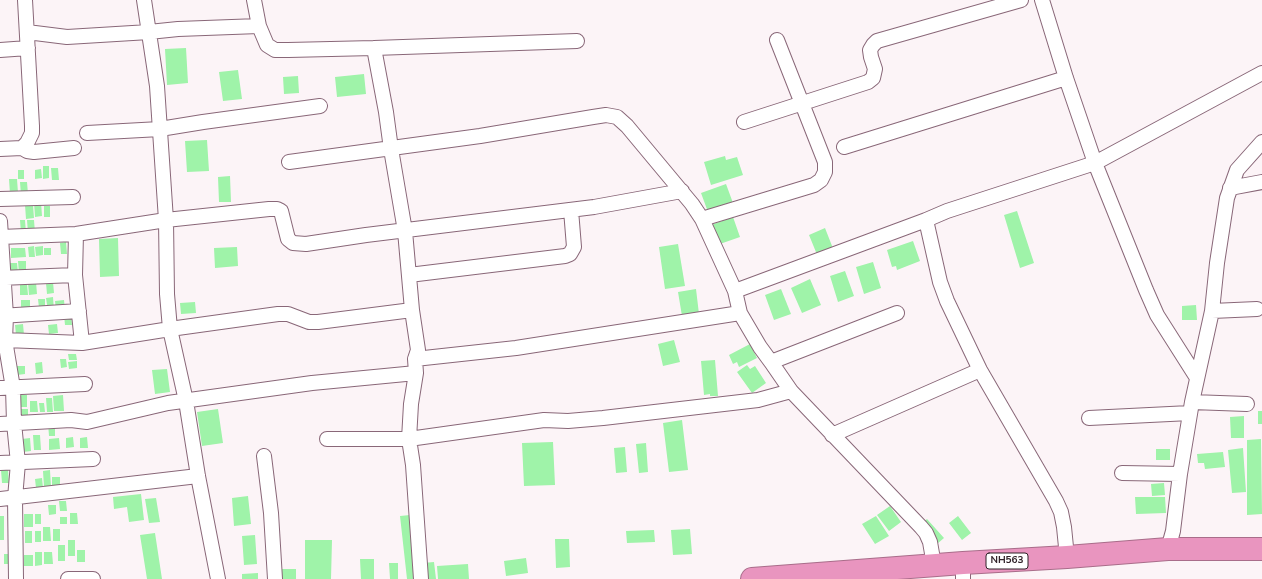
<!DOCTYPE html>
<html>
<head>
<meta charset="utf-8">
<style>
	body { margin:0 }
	canvas { display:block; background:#fcf4f7 }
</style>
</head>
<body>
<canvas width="1262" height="579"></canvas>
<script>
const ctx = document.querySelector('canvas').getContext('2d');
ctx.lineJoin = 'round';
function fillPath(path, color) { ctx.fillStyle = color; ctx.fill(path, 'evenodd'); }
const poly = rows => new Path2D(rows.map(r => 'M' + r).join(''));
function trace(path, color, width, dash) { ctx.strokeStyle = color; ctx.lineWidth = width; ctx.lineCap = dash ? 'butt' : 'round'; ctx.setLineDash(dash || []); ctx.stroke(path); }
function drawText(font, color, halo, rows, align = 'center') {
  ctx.font = font + ' "Nunito Sans",sans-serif'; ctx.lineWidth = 3.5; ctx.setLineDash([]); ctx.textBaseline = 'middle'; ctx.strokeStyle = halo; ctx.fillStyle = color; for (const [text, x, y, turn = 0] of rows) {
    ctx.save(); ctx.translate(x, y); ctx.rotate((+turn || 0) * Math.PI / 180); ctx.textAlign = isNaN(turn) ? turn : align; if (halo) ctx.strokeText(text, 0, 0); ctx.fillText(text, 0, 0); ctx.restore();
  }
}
fillPath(poly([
	[186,48,188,83,167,85,165,49],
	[238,70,242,99,223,101,219,72],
	[364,74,366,94,337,97,335,77],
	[298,76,299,93,284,94,283,77],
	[207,140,209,171,187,172,185,141],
	[725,156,726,160,737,157,743,175,711,185,704,162],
	[43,166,49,166,49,178,43,179],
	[51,168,58,168,59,180,52,180],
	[41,169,42,178,35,179,35,170],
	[18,170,24,170,24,179,18,179],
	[230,176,231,202,219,202,218,177],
	[9,179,17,179,18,193,10,194],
	[20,182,27,182,28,194,21,195],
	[726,184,733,203,708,212,701,193],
	[34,202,41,202,42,216,35,217],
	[25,205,33,205,34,218,26,219],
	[44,206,50,206,50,217,44,217],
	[1017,211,1034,263,1020,268,1004,215],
	[733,217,740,237,717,245,711,225],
	[20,220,25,220,26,233,21,233],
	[27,220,34,220,35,233,28,233],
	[825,228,834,251,818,257,809,235],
	[118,238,119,276,100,277,99,239],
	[913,241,920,261,897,270,896,266,892,267,887,250],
	[66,242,67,254,61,254,60,243],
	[678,244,685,286,665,289,659,247],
	[34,246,35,257,29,257,28,247],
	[43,246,43,255,36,256,35,247],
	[237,247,238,266,215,268,214,248],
	[11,248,25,248,26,257,11,258],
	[44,248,51,248,51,255,44,255],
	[18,261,26,261,26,273,19,274],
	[873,262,881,288,864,294,856,267],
	[10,263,17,263,18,273,11,274],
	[845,271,854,296,838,302,830,276],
	[810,279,821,305,802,313,791,288],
	[36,282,37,294,29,295,28,283],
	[53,282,54,293,47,294,46,283],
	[20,284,27,284,28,295,20,295],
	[696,289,699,314,682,316,678,292],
	[781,289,791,314,774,320,765,295],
	[53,297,54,311,48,311,46,298],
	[38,299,45,299,45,307,39,308],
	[21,300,30,300,30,310,21,310],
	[64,300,65,310,56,310,55,301],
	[195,302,196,313,181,314,180,303],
	[1196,305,1197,320,1182,320,1182,306],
	[64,315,71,315,72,325,65,325],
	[23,324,24,335,16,335,15,325],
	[57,324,58,333,49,334,48,325],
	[674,340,680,362,663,366,658,344],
	[750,344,757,358,739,367,737,362,733,364,729,355],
	[68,354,76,354,77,360,69,360],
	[60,359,66,359,67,367,61,368],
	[715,360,718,396,710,396,710,394,704,395,701,361],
	[77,361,77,368,69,369,68,362],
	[42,362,43,373,36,374,35,363],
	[747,365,750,369,755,366,766,383,752,393,737,372],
	[17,366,25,366,25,374,17,375],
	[167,369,170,392,155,394,152,370],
	[20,395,27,395,27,407,21,407],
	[63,395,64,411,54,411,53,396],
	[46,398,52,398,53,412,47,412],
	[30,401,37,401,38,412,30,412],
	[39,403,44,403,45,412,40,412],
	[21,409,28,409,28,420,22,420],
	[218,409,223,443,202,446,197,412],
	[1258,411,1262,411,1262,424,1258,424],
	[1244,416,1244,438,1231,438,1230,417],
	[682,420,688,470,669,472,663,423],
	[48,423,55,423,55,436,49,436],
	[33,435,40,435,41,450,34,450],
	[73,437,74,447,66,448,66,438],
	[87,437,88,448,80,448,80,438],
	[30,438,31,451,23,452,22,439],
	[59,438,60,449,49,450,49,439],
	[1261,439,1262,514,1247,515,1247,440],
	[553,442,555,485,524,486,522,443],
	[646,443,648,472,639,473,636,444],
	[625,447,627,472,616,473,614,448],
	[1243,448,1246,492,1232,493,1228,450],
	[1156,449,1170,449,1170,460,1156,460],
	[1223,452,1225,467,1205,469,1204,463,1198,463,1197,454],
	[1,470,8,470,9,483,2,483],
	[50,470,51,487,44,487,43,471],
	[52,477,60,477,60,485,52,486],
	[42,478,43,488,36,488,35,479],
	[1164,483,1165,495,1152,496,1151,484],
	[141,494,144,520,129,522,127,507,114,509,113,497],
	[248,496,251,524,234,526,232,498],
	[1135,497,1165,497,1166,513,1136,514],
	[156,498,160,522,149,523,145,499],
	[59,501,66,501,67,511,60,511],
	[48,505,56,505,56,514,49,515],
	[890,506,901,522,889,531,877,515],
	[70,513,77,513,78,524,70,524],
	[24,514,33,514,33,527,24,527],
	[35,514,41,514,41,524,35,524],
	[410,515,416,579,407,579,400,516],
	[0,516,4,516,4,540,0,540],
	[876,516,889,536,875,544,862,524],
	[958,516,971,533,962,540,949,523],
	[60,517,67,517,67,524,60,524],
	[927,519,944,538,937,544,920,525],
	[43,527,50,527,51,541,43,541],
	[53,529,60,529,60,541,53,541],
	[690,529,692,554,673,555,671,530],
	[654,530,655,542,627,543,626,531],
	[25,531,32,531,32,543,25,543],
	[35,531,41,531,41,542,35,542],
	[155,533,162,579,147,579,140,535],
	[255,535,257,564,244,565,242,536],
	[555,539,569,539,570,567,556,568],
	[68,540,75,540,75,556,68,556],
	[305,540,332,540,331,579,305,579],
	[58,545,65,545,65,561,58,561],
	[77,550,85,550,85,562,77,562],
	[35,552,42,552,42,565,35,566],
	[44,552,52,552,53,564,44,564],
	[4,554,11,554,11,564,4,564],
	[24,555,33,555,33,566,24,566],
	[526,558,528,573,506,576,504,561],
	[360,559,374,559,374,579,361,579],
	[434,562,436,579,424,579,423,563],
	[389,563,398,563,398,579,390,579],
	[468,564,469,579,438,579,437,566],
	[282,569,296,569,296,579,282,579],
	[258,573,258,579,242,579,242,574]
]), '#9ff3a9');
const street = poly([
	[144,0,157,86,166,220,167,294,170,329,186,401,198,476,218,579],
	[254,0,259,26,267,45,275,50,288,50,374,48,386,112,391,149,405,231,412,310,418,350,415,359,416,373,411,404,409,439,413,465,421,579],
	[1042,0,1066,78,1095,163,1146,290,1157,315,1197,378],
	[27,32,67,37,149,32,178,29,259,26],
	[374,48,577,41],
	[0,50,28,48],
	[744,122,868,82,873,78,875,69,871,57,870,50,873,45,877,41,1021,0],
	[87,133,160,129,203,122,320,106],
	[844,147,1066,78],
	[22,148,27,151,34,152,74,148],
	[0,149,22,148,27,143,32,133,32,126,25,0],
	[289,162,480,136,593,117,606,115,617,117,627,126,692,204,702,219,735,291,740,313,760,347,771,362,791,391,921,527,926,533,930,542,934,565],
	[1230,188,1262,182],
	[0,199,73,197],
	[702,219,814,185,821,180,825,172,825,162,777,40],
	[0,221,6,316,5,340,13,388,14,423,18,463,15,498,16,579],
	[76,234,75,275,82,343],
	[0,237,76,234,166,220,269,209,277,209,281,211,288,239,293,243,306,244,366,235,594,207,682,191],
	[409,275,565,256,570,254,574,247,571,210],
	[0,278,75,275],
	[735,291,926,220],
	[1212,311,1257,309],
	[0,316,79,311],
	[0,341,5,340,82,343,170,329,278,314,288,314,309,322,318,322,412,310],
	[415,359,516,348,740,313],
	[771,362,897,313],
	[0,388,85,384],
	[1192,402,1247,404],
	[1089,418,1190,413],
	[0,424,71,420,87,422,168,403,312,383,416,373],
	[832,435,980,370],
	[327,439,409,439,544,420,568,421,603,418,758,400,791,391],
	[264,456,271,513,275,579],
	[0,463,93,459],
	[1122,473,1180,474],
	[0,499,198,476],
	[1168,549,1173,531,1180,474,1192,402,1212,311,1217,263,1227,198,1237,170,1262,142],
	[1067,557,1064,527,1061,512,1056,501,980,370,947,301,940,282,926,220,947,211,1095,163,1262,73],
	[68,579,93,579],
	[963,579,963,563]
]);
const highway = poly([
	[752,579,963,563,1067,557,1168,549,1262,549]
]);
trace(street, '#896778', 16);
trace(highway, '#a96d8a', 24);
trace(street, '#fff', 14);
trace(highway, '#e995bf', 22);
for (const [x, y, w] of [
	[1007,561,42]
]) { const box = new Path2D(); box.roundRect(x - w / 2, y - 8, w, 16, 3); ctx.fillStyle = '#fff'; ctx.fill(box); trace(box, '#312329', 1); }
drawText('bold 10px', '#312329', null, [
	["NH563",1007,561]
]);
</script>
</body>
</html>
